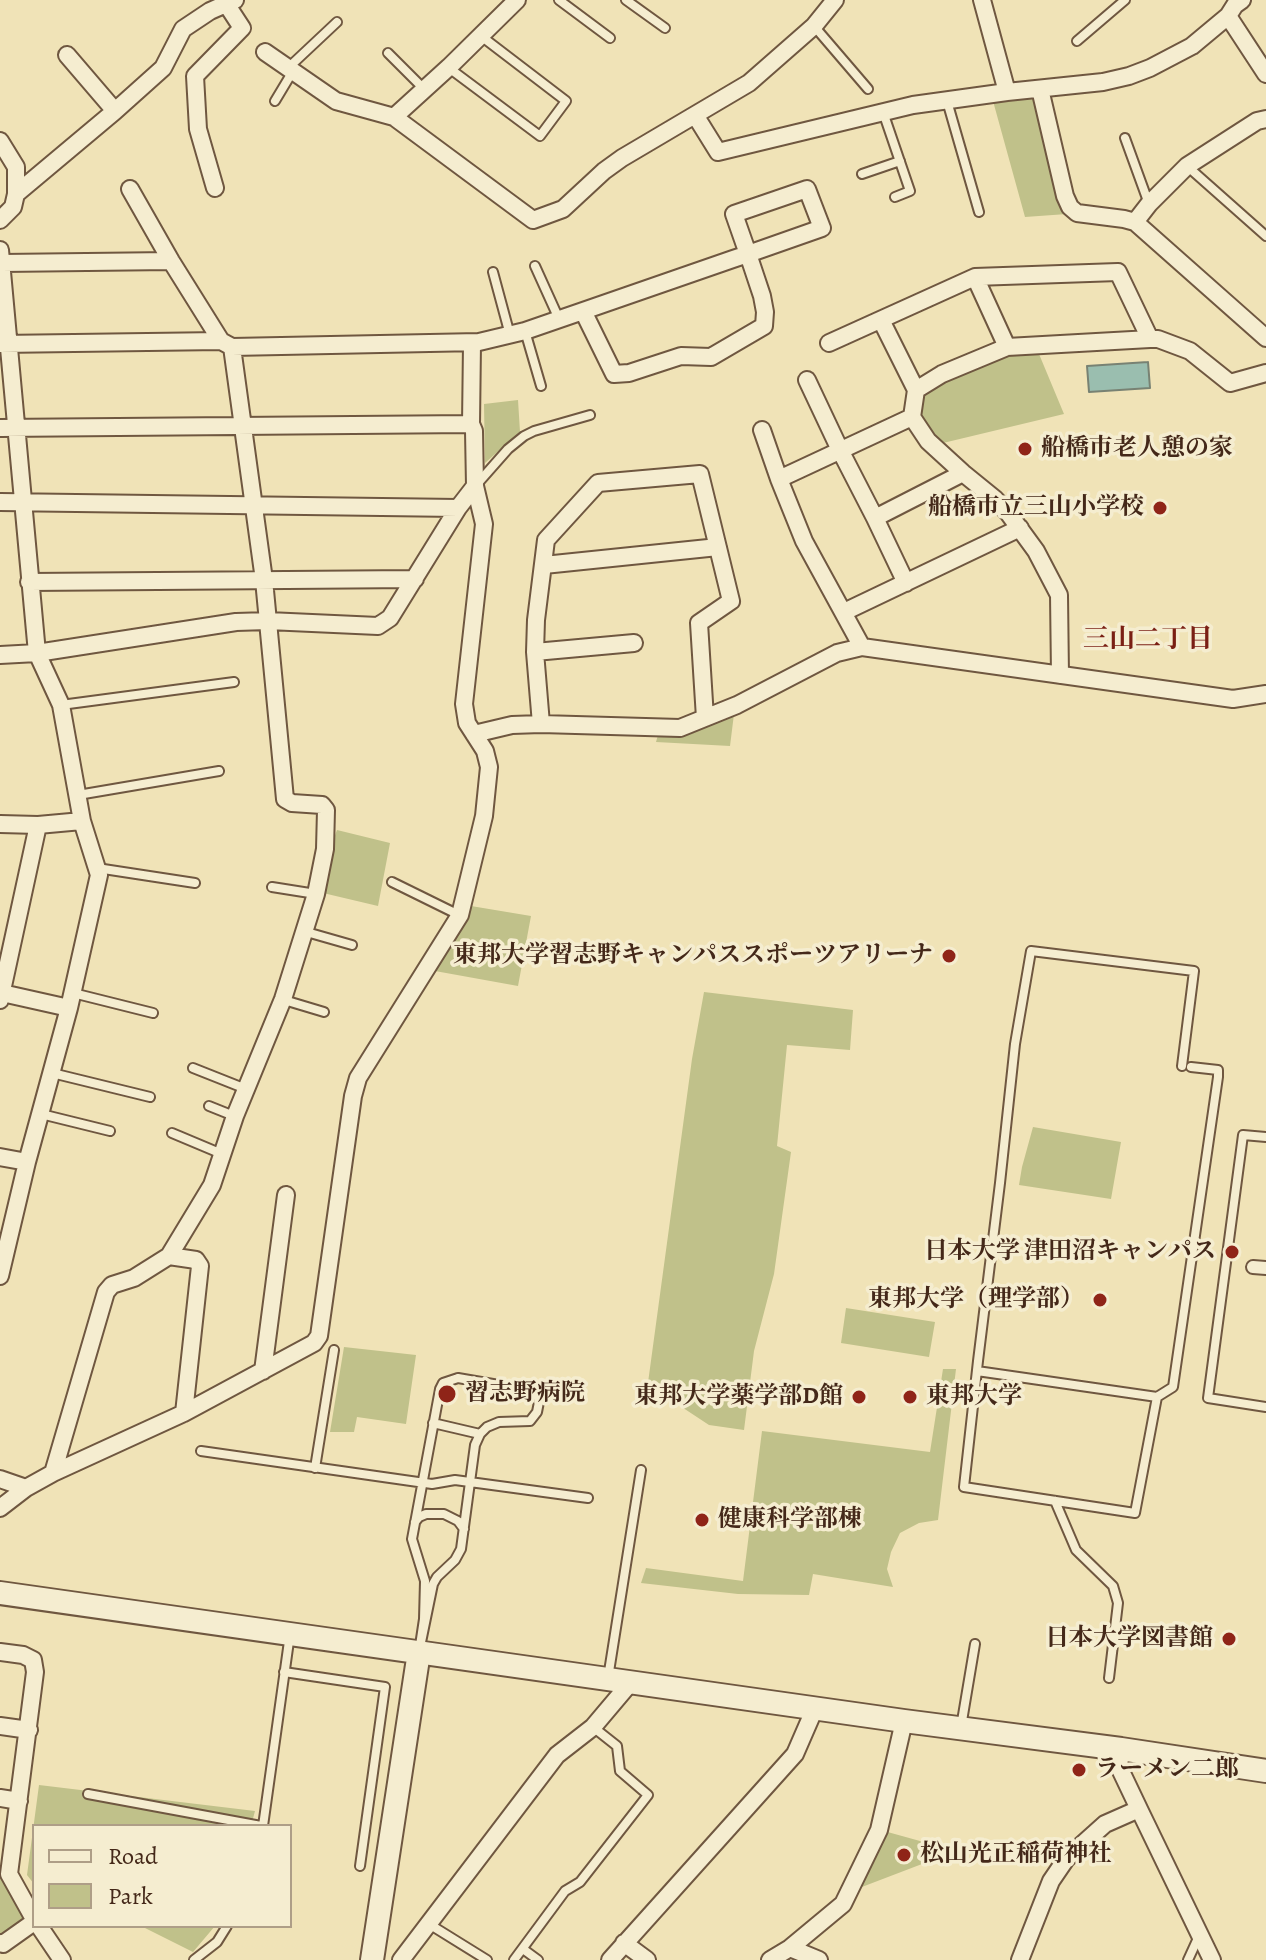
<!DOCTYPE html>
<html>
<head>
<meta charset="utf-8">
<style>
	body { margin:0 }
	#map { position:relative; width:1266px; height:1960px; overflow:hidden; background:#f0e3b7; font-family:Alegreya,serif }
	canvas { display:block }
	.legend { position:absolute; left:32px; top:1824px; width:260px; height:104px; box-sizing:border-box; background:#f5edd0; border:2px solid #ae9e87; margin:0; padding:10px 14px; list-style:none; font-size:24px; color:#442819 }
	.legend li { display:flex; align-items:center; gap:16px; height:40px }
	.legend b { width:40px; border:2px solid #ae9e87 }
</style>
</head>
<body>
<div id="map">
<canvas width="1266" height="1960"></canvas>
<ul class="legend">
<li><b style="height:10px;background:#f5edd0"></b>Road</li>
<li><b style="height:22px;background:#c0c18a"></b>Park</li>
</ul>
</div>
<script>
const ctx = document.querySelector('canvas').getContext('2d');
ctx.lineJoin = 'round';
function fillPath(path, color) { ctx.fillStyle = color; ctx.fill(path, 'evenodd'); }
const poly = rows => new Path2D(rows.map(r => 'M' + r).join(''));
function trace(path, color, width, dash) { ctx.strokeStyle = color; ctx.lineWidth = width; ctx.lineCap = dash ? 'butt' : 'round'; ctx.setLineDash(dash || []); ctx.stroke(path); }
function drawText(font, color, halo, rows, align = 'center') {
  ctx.font = font + ' Alegreya,"Noto Serif JP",serif'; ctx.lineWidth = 7; ctx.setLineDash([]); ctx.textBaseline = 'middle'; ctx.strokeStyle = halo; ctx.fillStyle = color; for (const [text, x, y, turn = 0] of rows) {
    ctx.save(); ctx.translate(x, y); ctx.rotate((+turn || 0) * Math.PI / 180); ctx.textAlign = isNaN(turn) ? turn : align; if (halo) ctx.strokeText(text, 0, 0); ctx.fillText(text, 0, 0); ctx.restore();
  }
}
fillPath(poly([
	[1032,97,1037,106,1067,214,1025,217,993,101],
	[1039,354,1064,414,943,443,919,417,919,398,946,381,1005,356],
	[518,400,520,432,485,463,484,404],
	[734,714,730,746,656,742,658,735],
	[337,830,390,843,378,906,323,893,330,848],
	[471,906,531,916,518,986,435,971],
	[704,992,853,1010,850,1050,787,1045,777,1146,791,1152,774,1274,754,1351,744,1430,709,1425,662,1394,647,1390,692,1059],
	[1033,1127,1121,1142,1111,1199,1019,1185,1022,1167],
	[846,1308,935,1322,929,1357,841,1343],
	[344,1347,416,1355,406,1424,357,1417,354,1432,330,1432],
	[943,1369,956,1369,938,1520,919,1523,900,1533,891,1552,887,1569,893,1587,813,1574,809,1595,738,1594,641,1583,646,1568,743,1581,762,1431,930,1452],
	[39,1785,255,1811,251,1826,34,1826,34,1884,27,1875],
	[884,1831,956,1851,854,1890],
	[0,1873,9,1874,30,1920,0,1938],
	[141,1926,215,1926,193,1952]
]), '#c0c18a');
const water = poly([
	[1148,362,1150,388,1089,392,1087,366,1148,362]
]);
fillPath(water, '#9abeaf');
trace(water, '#788273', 2);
const service = poly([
	[559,0,610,38],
	[626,0,665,28],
	[814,26,868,89],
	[1077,41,1125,0],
	[388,53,424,89],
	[288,68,337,22],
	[449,68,540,136,566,101,481,36],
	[275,101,293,71],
	[947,101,979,212],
	[883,112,910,191,895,197],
	[1125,138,1149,204],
	[1187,166,1266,236],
	[862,174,900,161],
	[535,266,559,319],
	[493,272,510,335],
	[525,331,541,386],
	[478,483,508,449,524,436,534,431,590,415],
	[61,705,234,682],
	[78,795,219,771],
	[97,868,195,883],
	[392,882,459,915],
	[272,887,316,894],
	[303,931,352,945],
	[73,993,153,1013],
	[284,1000,324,1012],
	[1182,1066,1194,971,1031,951,1015,1044,1000,1183,978,1361,964,1487,1135,1513,1157,1397,1173,1387,1218,1077,1218,1070,1191,1067],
	[193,1068,246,1089],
	[52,1073,150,1097],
	[209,1106,234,1116],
	[41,1114,110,1131],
	[172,1133,222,1154],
	[1266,1137,1243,1135,1208,1398,1266,1407],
	[977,1371,1157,1397],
	[458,1378,528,1390,537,1395,539,1402,537,1412,530,1421,499,1422,487,1427,480,1434,475,1445,461,1549,455,1560,437,1577,433,1584,419,1652,424,1619,425,1581,412,1539,440,1389,443,1383,458,1378],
	[433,1423,480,1434],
	[201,1451,432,1484,455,1480,588,1498],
	[315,1468,334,1350],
	[1055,1501,1076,1550,1113,1586,1118,1603,1109,1678],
	[415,1522,419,1517,426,1514,444,1514,458,1521,464,1529],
	[284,1672,385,1687,360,1866],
	[608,1678,641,1470],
	[961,1727,975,1644],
	[88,1794,261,1826],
	[263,1826,290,1634],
	[429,1924,487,1960],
	[523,1949,538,1960],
	[194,1960,217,1942,227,1926],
	[514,1960,565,1891,580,1882,648,1795,620,1771,617,1746,593,1727],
	[1188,1960,1199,1936]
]);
const pedestrian = poly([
	[1253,1267,1266,1268]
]);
const minor = poly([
	[982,0,1007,92,1103,82,1129,76,1150,68,1192,46,1228,16,1235,5,1242,0],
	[1228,16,1266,74],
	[265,52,336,101,394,117,533,220,563,209,604,171,622,158,749,83,814,26,835,0],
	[67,55,115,111],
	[1040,89,1065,196,1070,207,1077,213,1124,219,1135,222,1266,338],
	[695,115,718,152,913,105,1007,92],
	[394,117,449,67,517,0],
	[0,141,16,167,16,194,13,207,0,220],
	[215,188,198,129,195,76,242,28,227,5],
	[130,189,171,261,221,341],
	[16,194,115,111,163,68,183,29,210,11,235,0],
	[1135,222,1149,204,1187,166,1257,121,1266,119],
	[0,250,37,653,61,705,82,821,99,875,69,1008,27,1162,0,1276],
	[2,263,171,261],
	[975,277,1007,347],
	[881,320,916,390],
	[829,343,975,277,1118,272,1150,339],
	[0,344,221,341,232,347,479,342,525,331,583,311,733,259,748,254,822,228,807,189,734,214,748,254,762,296,765,312,764,326,711,357,681,356,629,373,614,374,583,311],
	[807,380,840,450,875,518,906,583],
	[471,424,472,344],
	[0,428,471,424,474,431,475,486,484,524,464,704,467,723,485,751,489,767,484,816,460,915,358,1078,353,1096,319,1336,314,1343,184,1413,53,1473,26,1488,0,1508],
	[762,430,779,479,804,541,862,647],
	[779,479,912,417],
	[0,502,458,508],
	[875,518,963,473],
	[544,565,718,547],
	[29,582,415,579],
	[844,612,1020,528],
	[535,652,634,643],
	[0,655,37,653,236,622,268,621,378,626,390,618,458,508,475,486],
	[1060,675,1059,595,1036,551,1009,514,995,499,963,473,928,441,912,417,916,390,942,374,1007,347,1150,339,1158,339,1190,351,1230,383,1266,373],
	[541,724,535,652,536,620,546,540,598,483,700,474,731,601,699,623,705,718],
	[474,734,512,725,541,724,680,728,737,705,837,653,862,647,1233,699,1266,694],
	[0,824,38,825,82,821],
	[2,993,69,1008],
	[0,1000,38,825],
	[0,1157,27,1162],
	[169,1256,196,1260,200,1266,184,1413],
	[263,1371,286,1195],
	[53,1473,106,1292,112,1285,134,1278,169,1256,212,1185,235,1116,283,999,316,894,325,849,326,810,322,805,292,803,285,799,264,580,232,347],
	[0,1479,26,1488],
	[0,1652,23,1655,33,1660,35,1672,9,1874,34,1919],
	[0,1726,29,1730],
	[0,1798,19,1801],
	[1139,1809,1212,1960],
	[39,1926,62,1960],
	[0,1943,3,1944,34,1922],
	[624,1943,647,1960],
	[790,1948,819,1960],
	[401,1960,557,1755,593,1727,631,1682],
	[610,1960,795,1754,815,1708],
	[770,1960,790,1948,843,1904,879,1830,904,1721],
	[1020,1960,1051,1881,1066,1859,1105,1824,1139,1809,1119,1767,1121,1749]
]);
const tertiary = poly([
	[0,1593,904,1721,1121,1749,1266,1771],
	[372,1960,419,1652]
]);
trace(service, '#6f5740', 12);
trace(pedestrian, '#6f5740', 16);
trace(minor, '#6f5740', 20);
trace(tertiary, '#6f5740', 26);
trace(service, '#f5edd0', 8);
trace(pedestrian, '#f5edd0', 12);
trace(minor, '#f5edd0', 16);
trace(tertiary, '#f5edd0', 22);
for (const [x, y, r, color] of [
	[1025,449,8,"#8f2418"],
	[1160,508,8,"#8f2418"],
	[949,956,8,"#8f2418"],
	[1232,1252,8,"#8f2418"],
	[1100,1300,8,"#8f2418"],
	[447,1394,10,"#8f2418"],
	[859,1397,8,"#8f2418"],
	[910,1397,8,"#8f2418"],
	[702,1520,8,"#8f2418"],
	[1229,1639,8,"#8f2418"],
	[1079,1770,8,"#8f2418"],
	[904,1855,8,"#8f2418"]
]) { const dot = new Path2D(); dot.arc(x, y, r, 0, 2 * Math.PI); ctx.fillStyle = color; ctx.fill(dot); trace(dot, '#f5edd0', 3); }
drawText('bold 24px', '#442819', '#f5edd0', [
	["船橋市老人憩の家",1041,449],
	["船橋市立三山小学校",1144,508,"right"],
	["東邦大学習志野キャンパススポーツアリーナ",933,956,"right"],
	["日本大学 津田沼キャンパス",1216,1252,"right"],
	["東邦大学（理学部）",1084,1300,"right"],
	["習志野病院",465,1394],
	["東邦大学薬学部D館",843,1397,"right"],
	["東邦大学",926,1397],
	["健康科学部棟",718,1520],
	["日本大学図書館",1213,1639,"right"],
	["ラーメン二郎",1095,1770],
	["松山光正稲荷神社",920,1855]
], 'left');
drawText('bold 26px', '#7a1f14', '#f5edd0', [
	["三山二丁目",1148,641]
]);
</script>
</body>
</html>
